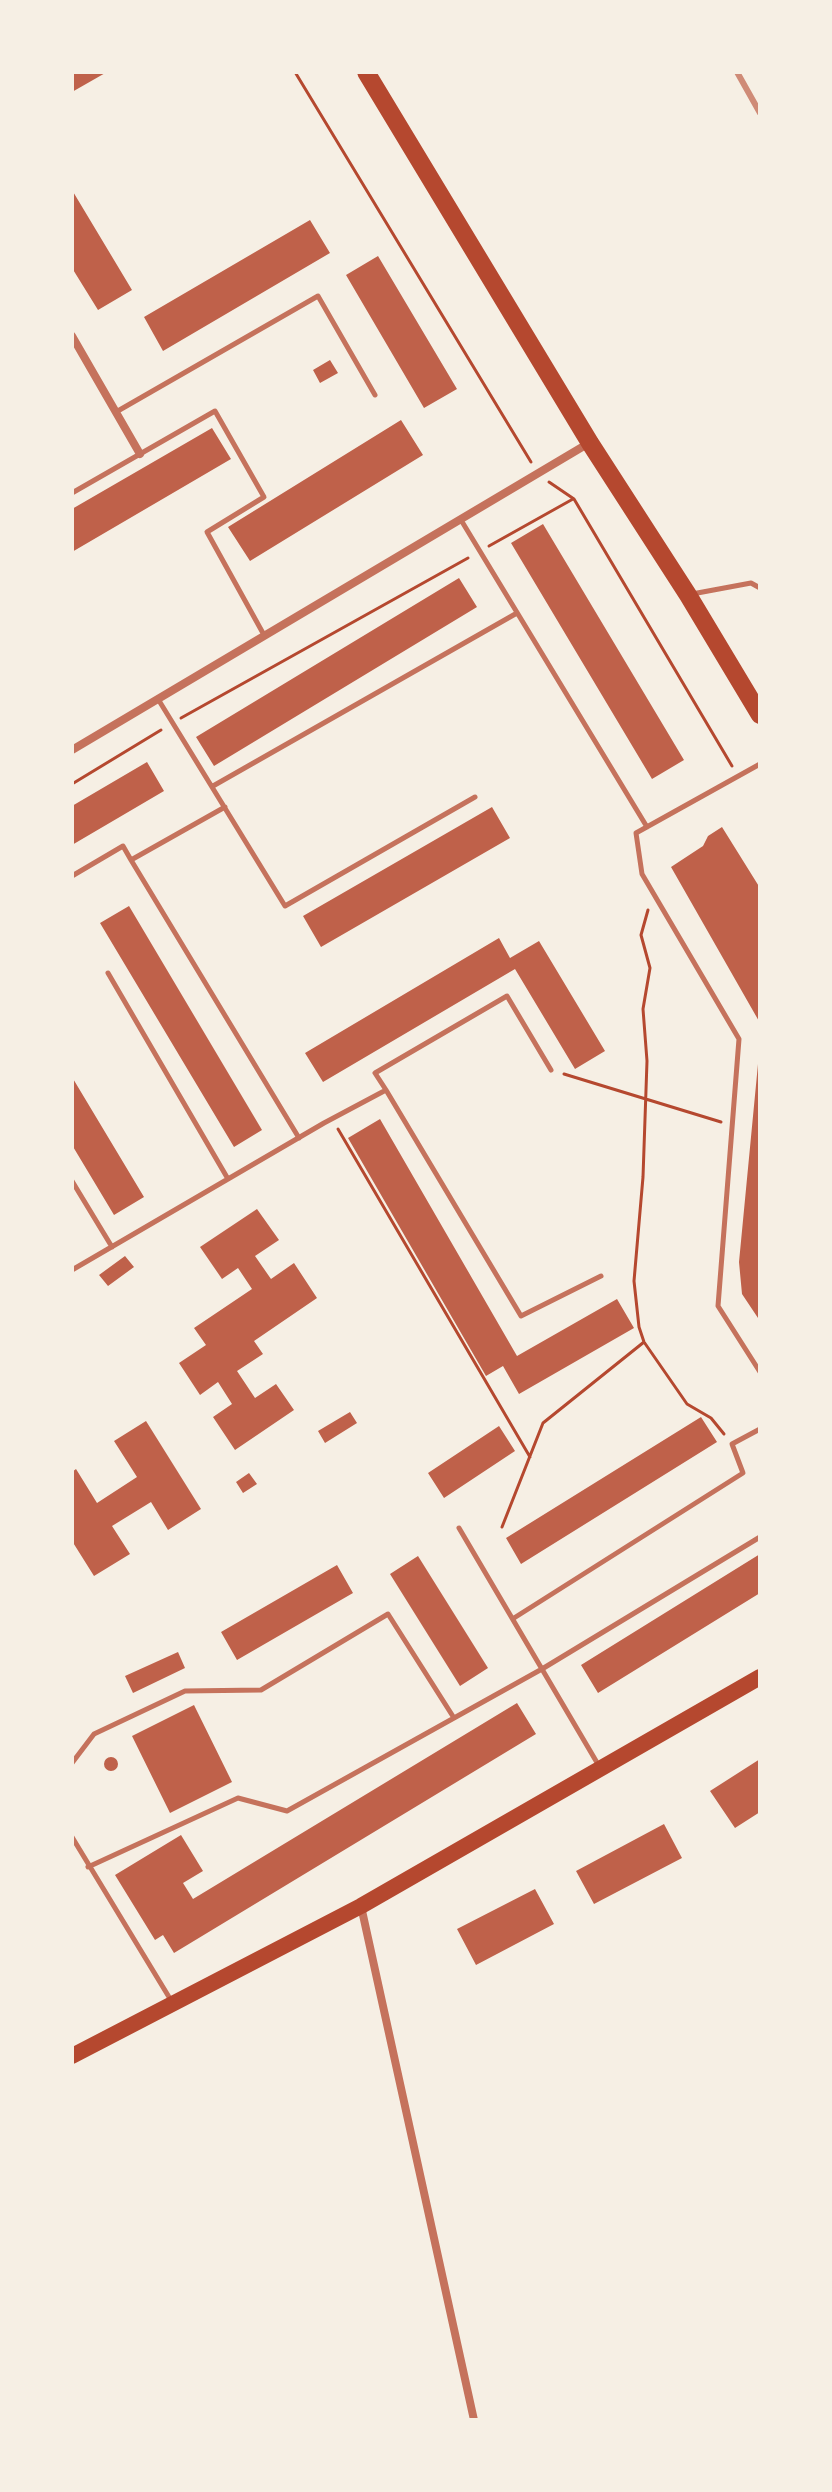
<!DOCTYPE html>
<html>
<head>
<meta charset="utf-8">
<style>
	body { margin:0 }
	#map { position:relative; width:832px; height:2492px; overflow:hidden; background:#f6efe4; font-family:"PT Sans",sans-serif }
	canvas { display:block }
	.frame { position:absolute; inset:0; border:74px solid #f6efe4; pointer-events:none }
</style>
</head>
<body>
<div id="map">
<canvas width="832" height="2492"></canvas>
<div class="frame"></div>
</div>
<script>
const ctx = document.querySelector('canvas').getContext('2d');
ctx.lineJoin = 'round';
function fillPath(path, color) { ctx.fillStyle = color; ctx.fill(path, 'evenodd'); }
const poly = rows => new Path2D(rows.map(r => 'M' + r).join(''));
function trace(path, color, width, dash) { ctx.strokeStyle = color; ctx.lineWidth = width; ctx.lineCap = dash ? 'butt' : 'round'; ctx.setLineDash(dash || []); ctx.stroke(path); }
fillPath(poly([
	[72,72,107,72,72,92],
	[72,190,132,290,98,310,72,268],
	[310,220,330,253,163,351,144,317],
	[378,256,457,389,424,408,346,275],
	[330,360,338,373,320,383,313,370],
	[401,420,423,455,250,561,228,527],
	[212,428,231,459,72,552,72,509],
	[543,524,684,760,652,779,511,543],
	[459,578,477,607,214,766,196,737],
	[147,762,164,791,72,845,72,806],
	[492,807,510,838,321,947,303,916],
	[722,827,760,888,760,1023,671,867,703,846,708,836],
	[129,906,262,1130,234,1147,100,923],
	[499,938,510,958,539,941,605,1051,575,1069,515,969,323,1082,305,1053],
	[758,1064,760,1065,760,1321,742,1294,739,1262],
	[72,1077,144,1197,114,1215,72,1145],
	[380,1119,517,1356,617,1299,634,1328,519,1394,503,1366,486,1376,348,1138],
	[257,1209,279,1240,255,1256,271,1279,294,1263,317,1298,254,1341,263,1354,237,1371,255,1398,276,1384,294,1410,235,1450,213,1417,232,1404,218,1382,200,1395,179,1363,206,1345,194,1328,252,1289,238,1268,222,1279,200,1247],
	[125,1256,134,1267,108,1286,99,1275],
	[350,1412,357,1423,325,1443,318,1431],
	[701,1417,717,1442,521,1564,506,1538],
	[146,1421,201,1509,168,1530,151,1502,112,1526,130,1554,94,1576,72,1541,72,1472,76,1469,97,1503,137,1477,114,1441],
	[499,1426,515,1451,444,1498,428,1473],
	[249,1473,257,1484,243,1493,236,1482],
	[760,1554,760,1593,598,1693,581,1665],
	[418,1556,488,1668,460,1686,390,1574],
	[337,1565,353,1593,237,1660,221,1632],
	[178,1652,185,1668,133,1693,125,1676],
	[517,1703,536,1734,174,1953,163,1935,155,1940,115,1875,181,1835,203,1871,183,1883,193,1899],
	[194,1705,232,1782,170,1813,132,1736],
	'104 1764a7 7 0 1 1 14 0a7 7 0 1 1-14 0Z',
	[760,1759,760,1812,735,1828,710,1791],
	[664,1824,682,1858,594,1904,576,1871],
	[535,1889,554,1924,476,1965,457,1929]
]), '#bf614a');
trace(poly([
	[295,72,531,462],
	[549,482,574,499,732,766],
	[489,546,573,499],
	[181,718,468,558],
	[72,784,161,730],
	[648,910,641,935,650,968,643,1009,647,1061,643,1177,634,1281,639,1327,644,1342,687,1404,711,1418,724,1434],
	[564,1074,721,1122],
	[338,1129,530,1457],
	[502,1527,543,1423,644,1342]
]), '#b5482f', 3);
trace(poly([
	[116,412,318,296,375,395],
	[72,493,215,411,264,497,207,532,264,635],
	[461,520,647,827],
	[692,594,751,583,760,588],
	[158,699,285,906,475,797],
	[760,764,636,833,642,874,739,1039,718,1306,760,1372],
	[213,786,517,613],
	[131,860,299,1138],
	[72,876,123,846,131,860,225,807],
	[108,973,228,1179],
	[386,1090,521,1316,601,1276],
	[72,1181,112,1247],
	[72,1270,324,1123,386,1090,375,1073,507,996,551,1070],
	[459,1528,599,1766],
	[514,1618,743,1473,732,1444,760,1429],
	[72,1763,94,1734,185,1691,261,1690,388,1614,454,1718],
	[72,1837,172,2002],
	[88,1867,238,1798,287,1811,542,1669,760,1537]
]), '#c5725c', 5);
trace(poly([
	[72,336,140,454],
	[72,750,589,443],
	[361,1906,474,2420]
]), '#c5725c', 8);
trace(poly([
	[72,2056,361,1906,760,1677]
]), '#b5482f', 16);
trace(poly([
	[366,72,590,443,688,595,760,715]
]), '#b5482f', 18);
trace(poly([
	[737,72,760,113]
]), '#cf8b77', 6);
</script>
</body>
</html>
